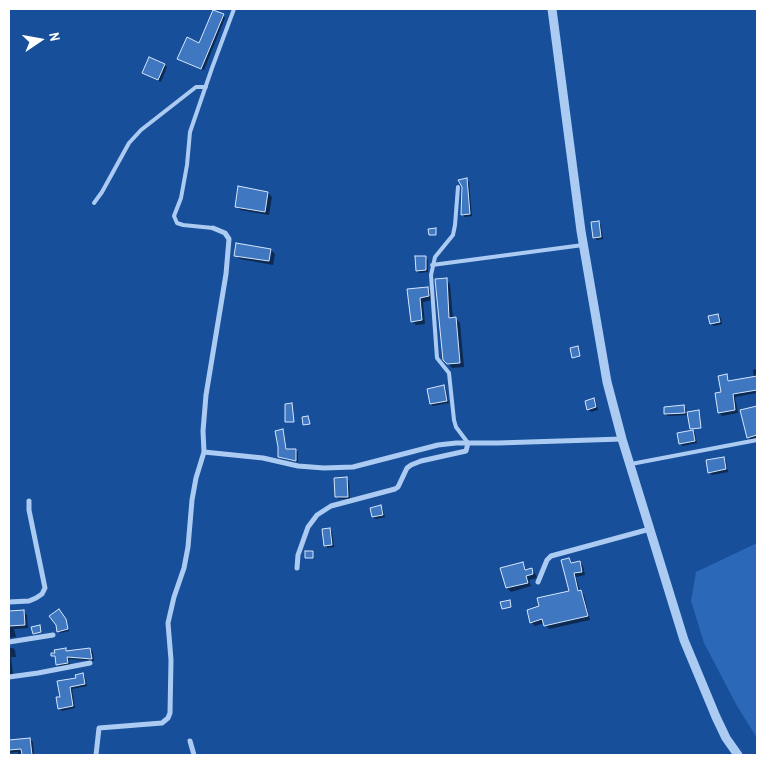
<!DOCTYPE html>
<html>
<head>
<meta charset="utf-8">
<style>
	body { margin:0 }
	#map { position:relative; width:766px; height:764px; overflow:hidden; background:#174f9a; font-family:"Archivo Narrow",sans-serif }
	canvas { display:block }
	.frame { position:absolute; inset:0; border:10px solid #fff; pointer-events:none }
	.north { position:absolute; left:15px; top:15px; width:50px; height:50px; -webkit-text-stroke:4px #174f9a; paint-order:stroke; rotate:78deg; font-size:14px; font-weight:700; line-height:20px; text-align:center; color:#fff }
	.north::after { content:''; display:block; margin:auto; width:18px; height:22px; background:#fff; clip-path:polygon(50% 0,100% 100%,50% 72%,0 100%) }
</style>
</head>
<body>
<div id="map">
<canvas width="766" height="764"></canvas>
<div class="frame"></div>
<div class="north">N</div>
</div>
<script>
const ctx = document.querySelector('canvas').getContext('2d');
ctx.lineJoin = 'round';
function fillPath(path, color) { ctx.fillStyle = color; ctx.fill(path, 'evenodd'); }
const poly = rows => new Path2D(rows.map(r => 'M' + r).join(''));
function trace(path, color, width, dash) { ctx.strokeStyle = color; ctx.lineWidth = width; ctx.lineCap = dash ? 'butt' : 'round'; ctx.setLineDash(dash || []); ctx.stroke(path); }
fillPath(poly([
	[757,543,757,738,737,706,704,643,691,601,696,572]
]), '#2b68b8');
fillPath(poly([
	[223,15,225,18,204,70,181,61,179,59,200,44],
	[165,65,167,67,161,82,143,73],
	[466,180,469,182,472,216,465,217,462,214],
	[268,193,272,197,269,215,240,210,236,206],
	[598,223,601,225,603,239,597,240,594,238],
	[271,250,275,254,273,265,240,259,235,255],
	[425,257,428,260,428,272,419,273,417,270],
	[446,280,450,284,453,319,456,319,460,323,464,367,452,368,448,363],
	[428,288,431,292,432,300,423,302,425,324,416,325,412,321,409,290],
	[718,315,721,318,722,324,714,326,711,324],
	[757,369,757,393,735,397,738,413,722,416,719,412,726,376,730,382,754,378,753,370],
	[444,387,446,389,449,403,433,406,431,404],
	[593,400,596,402,598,410,591,412,588,409],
	[684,407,686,409,687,414,700,413,701,427,691,428,689,415,668,416,665,414],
	[757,407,757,440,752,441,748,437,742,411],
	[282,431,284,433,287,450,296,450,298,452,298,462,282,459,279,456],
	[693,431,695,433,697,443,683,446,680,443],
	[723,459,726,461,728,472,712,475,709,472],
	[346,479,349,481,350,499,339,499,336,497],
	[381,507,383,509,385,517,376,519,373,517],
	[329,529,332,532,334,547,327,548,325,545],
	[569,559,573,563,580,562,583,566,585,575,576,577,580,591,584,595,590,620,549,629,544,623,535,626,531,622,541,607,570,592],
	[523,564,527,570,531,569,535,573,537,578,529,580,531,586,511,592,507,588],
	[9,611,10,612,23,611,27,615,28,628,14,629,16,637,9,638],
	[60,613,67,622,69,631,60,633,57,625],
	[9,648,13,648,15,650,16,657,11,657,13,674,9,675],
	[90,649,93,652,94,661,69,659,70,665,60,667,58,664,57,658,53,655,66,650,68,652],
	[83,675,85,677,87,686,72,689,75,708,62,711,59,708,61,698,59,682,77,679],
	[29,739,33,742,34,755,18,755,18,752,9,753,9,741]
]), '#0007');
const building = poly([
	[213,10,224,14,201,69,177,59,187,37,199,43,213,10],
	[149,57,165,64,158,80,142,73,149,57],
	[467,178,470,214,461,215,462,187,458,180,467,178],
	[238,186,268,192,265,212,235,207,238,186],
	[599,221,601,237,593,238,591,222,599,221],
	[436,228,436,235,429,235,428,229,436,228],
	[236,243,271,249,269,261,234,256,236,243],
	[415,256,426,256,426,270,416,271,415,256],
	[447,278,449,318,456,317,460,363,447,364,443,360,435,279,447,278],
	[428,287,429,296,420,298,422,320,411,322,407,289,428,287],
	[718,314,720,322,710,324,708,316,718,314],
	[578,346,580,356,572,358,570,348,578,346],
	[727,374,728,381,757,376,757,390,733,394,735,410,718,413,715,393,721,392,718,376,727,374],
	[444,385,447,401,430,404,427,389,444,385],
	[594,398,596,407,587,410,585,401,594,398],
	[292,403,294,422,285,422,285,404,292,403],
	[684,405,685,413,664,414,664,407,684,405],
	[757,406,757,435,747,438,740,410,757,406],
	[699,410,701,428,690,429,687,412,699,410],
	[308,416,310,424,303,425,302,417,308,416],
	[283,429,286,449,296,449,296,461,278,457,278,447,275,431,283,429],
	[693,430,695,441,679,444,677,433,693,430],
	[724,457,726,469,708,473,706,460,724,457],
	[347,477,348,497,335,497,334,478,347,477],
	[381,505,383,515,372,517,370,508,381,505],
	[330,528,332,545,324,546,322,529,330,528],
	[305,551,313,551,313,558,305,558,305,551],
	[569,558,571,563,580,561,582,572,574,573,578,591,581,590,588,616,544,626,542,619,530,623,527,610,539,606,537,598,569,591,561,560,569,558],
	[523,562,525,570,532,568,533,574,526,576,528,583,506,588,500,568,523,562],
	[510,600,511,607,502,609,500,602,510,600],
	[59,609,66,619,68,629,57,632,56,625,49,616,59,609],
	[24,610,25,625,9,626,9,611,24,610],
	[40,625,41,632,33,634,31,627,40,625],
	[66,648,66,651,90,648,92,659,67,657,68,663,56,665,55,656,51,656,51,653,55,653,54,650,66,648],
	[83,673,85,684,70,687,73,706,58,709,56,697,60,697,57,681,76,678,75,675,83,673],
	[30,738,32,755,22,755,21,749,9,750,9,740,30,738]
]);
fillPath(building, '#4077c1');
trace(building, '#d4e6fc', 1);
trace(poly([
	[458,187,455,225,453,235,435,257,431,275,437,358,449,373,454,420,456,427,468,443],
	[94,203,102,192,129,143,141,130,196,87,206,87],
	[213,228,183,225,177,223,174,216,181,198,187,165,190,132,212,68,234,9],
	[432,265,583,245],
	[631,464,757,440]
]), '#accbf2', 4);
trace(poly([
	[204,452,263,458,298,466,324,468,353,467,438,445,456,443,498,443,622,439],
	[297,568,298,555,308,527,317,515,331,506,395,489,398,487,407,468,411,465,421,461,466,451,468,443],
	[538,582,547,560,551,556,650,529],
	[9,602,29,601,36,598,42,594,45,588,29,510,29,501],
	[9,642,53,635],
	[9,677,38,673,90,663],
	[190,741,194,755],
	[96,755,99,728,162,723,168,718,170,713,171,660,168,623,174,597,184,568,188,547,192,500,196,478,204,452,203,431,206,395,226,274,229,239,225,233,213,228]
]), '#accbf2', 5);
trace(poly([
	[552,9,581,231,607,382,622,439,684,640,716,717,726,738,738,755]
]), '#accbf2', 9);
</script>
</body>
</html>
